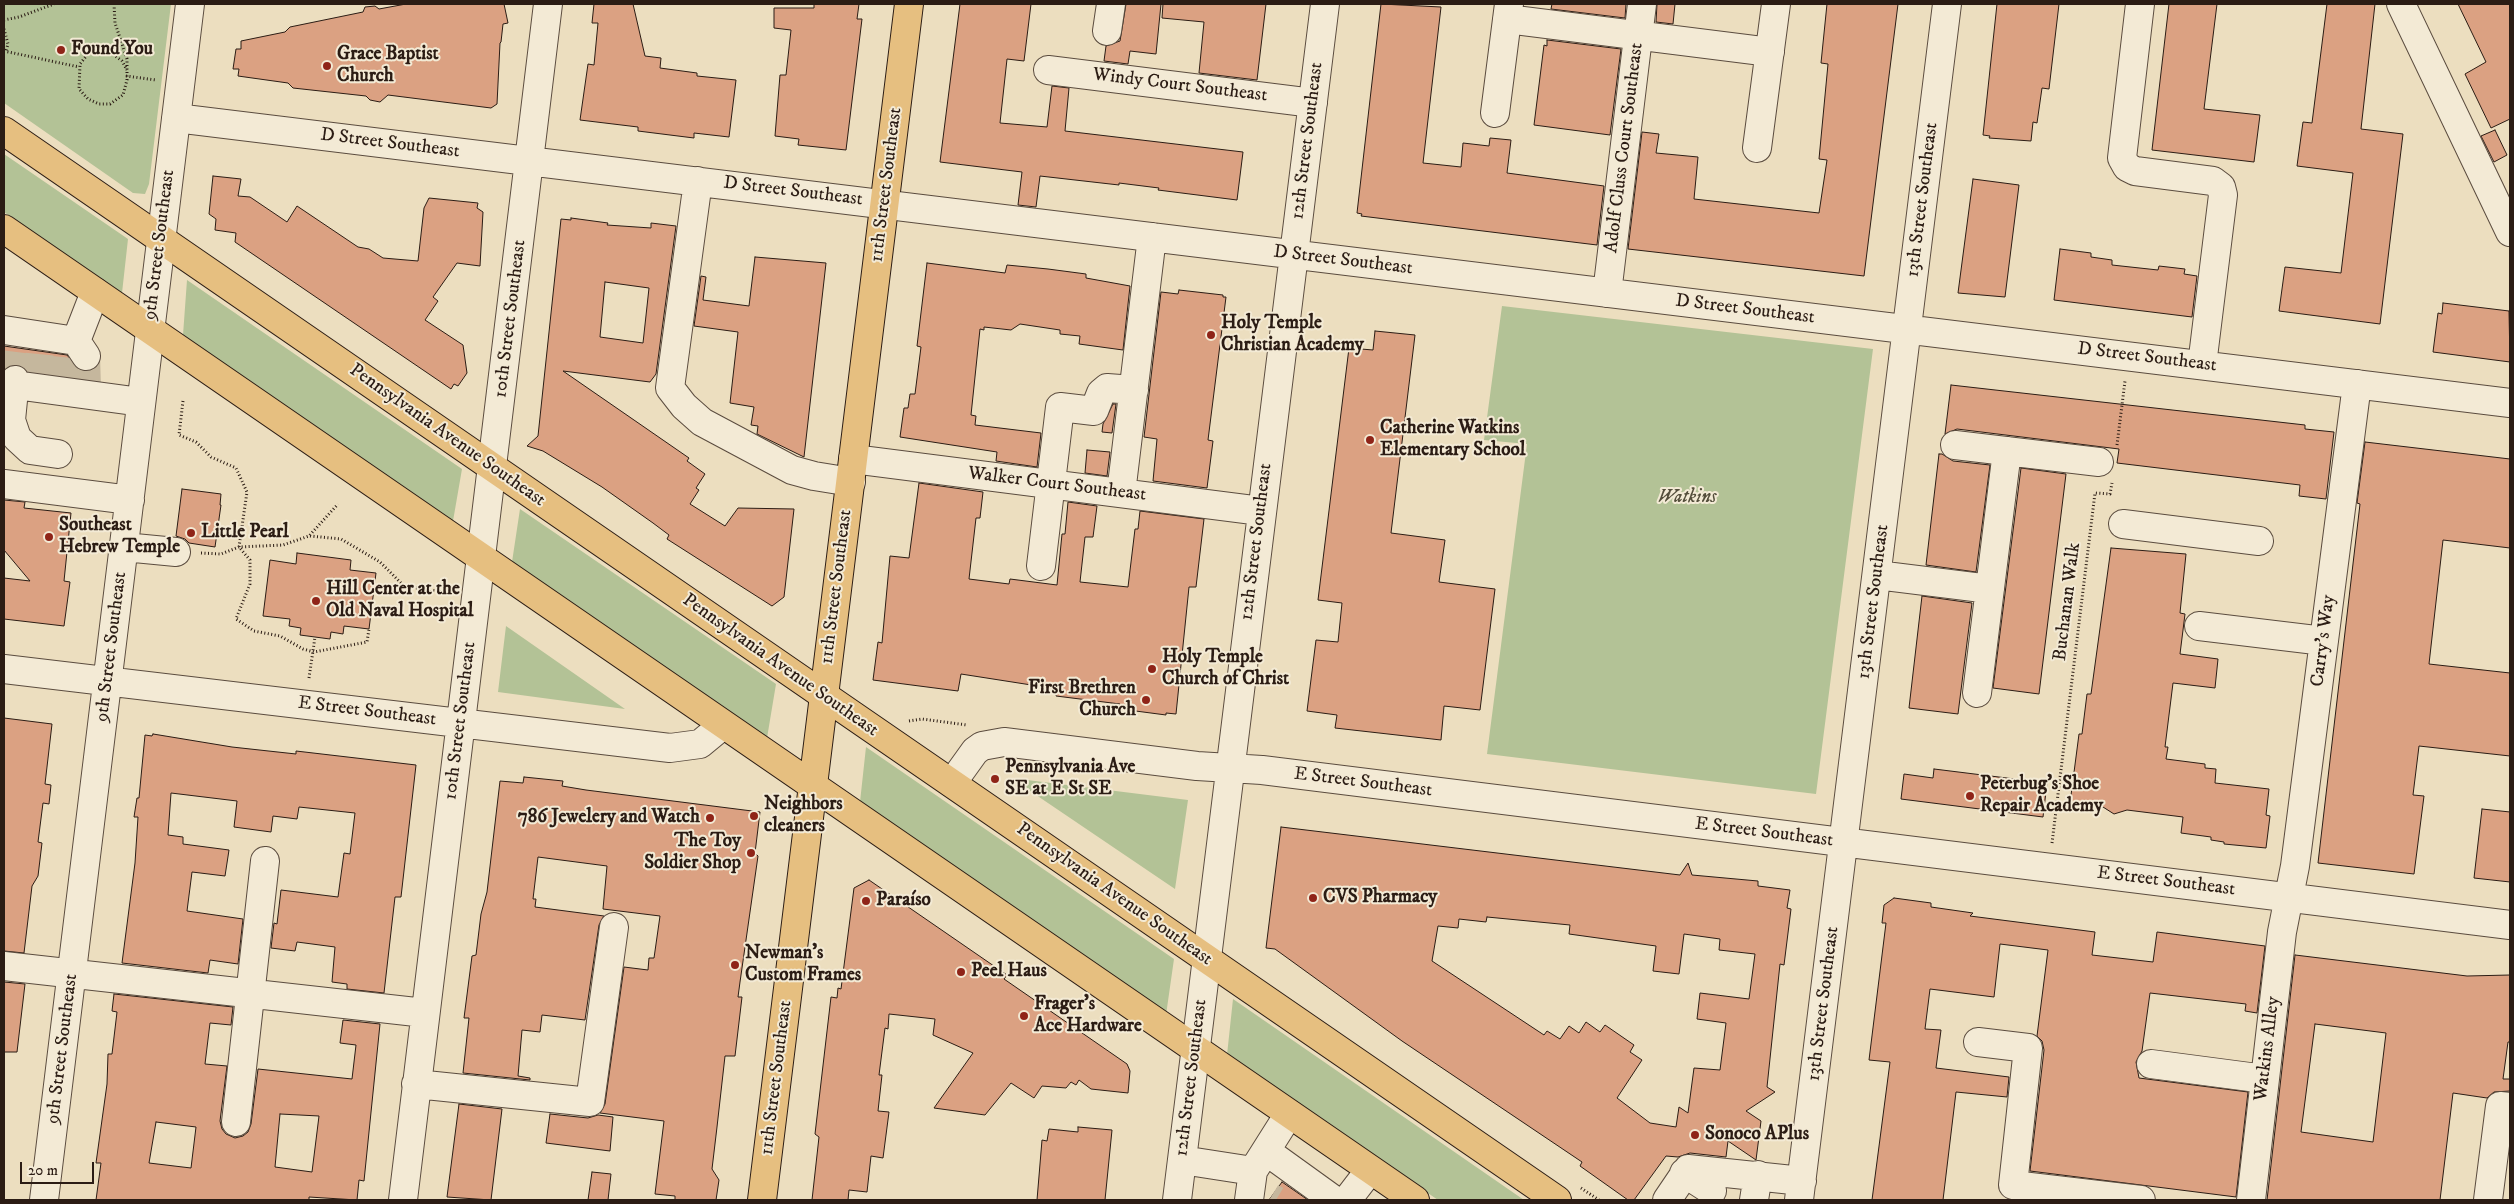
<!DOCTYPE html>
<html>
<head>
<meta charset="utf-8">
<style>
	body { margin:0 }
	#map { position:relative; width:2514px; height:1204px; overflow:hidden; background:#ecdebf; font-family:"IM FELL DW Pica",serif }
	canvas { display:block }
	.frame { position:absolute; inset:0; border:5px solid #2b1c14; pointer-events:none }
	.scale { position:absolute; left:20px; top:1162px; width:74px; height:22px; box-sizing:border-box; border:2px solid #2b1c14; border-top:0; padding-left:6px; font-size:15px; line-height:18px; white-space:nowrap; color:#2b1c14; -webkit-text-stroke:4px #f3ead5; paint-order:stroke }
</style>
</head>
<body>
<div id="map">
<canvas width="2514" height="1204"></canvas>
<div class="frame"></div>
<div class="scale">20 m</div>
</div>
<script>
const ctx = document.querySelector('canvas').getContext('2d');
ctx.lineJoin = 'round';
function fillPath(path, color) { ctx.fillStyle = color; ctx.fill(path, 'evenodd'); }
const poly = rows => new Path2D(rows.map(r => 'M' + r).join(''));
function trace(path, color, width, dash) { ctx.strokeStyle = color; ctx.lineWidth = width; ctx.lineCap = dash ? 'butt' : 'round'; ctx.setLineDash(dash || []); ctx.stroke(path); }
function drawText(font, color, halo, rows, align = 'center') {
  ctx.font = font + ' "IM FELL DW Pica",serif'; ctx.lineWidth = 4; ctx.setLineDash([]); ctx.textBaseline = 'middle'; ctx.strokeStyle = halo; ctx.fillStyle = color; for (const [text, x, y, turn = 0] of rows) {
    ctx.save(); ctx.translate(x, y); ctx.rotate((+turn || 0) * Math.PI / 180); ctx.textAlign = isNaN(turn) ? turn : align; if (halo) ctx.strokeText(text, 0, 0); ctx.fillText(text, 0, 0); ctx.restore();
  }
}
fillPath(poly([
	[4,4,171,4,149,184,145,194,133,193,4,103],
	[4,154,128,239,122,293,4,212],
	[187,280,462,469,453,521,183,335],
	[1502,306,1873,349,1816,794,1487,754,1527,444,1484,440],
	[520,509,776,684,767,738,512,562],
	[506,626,625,709,498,692],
	[866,747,1174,959,1166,1015,860,802],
	[1011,778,1188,800,1175,889],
	[1233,999,1524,1200,1438,1200,1227,1055]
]), '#b3c296');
const building = poly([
	[406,4,504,4,508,23,503,24,501,42,500,43,497,104,491,108,388,95,380,102,370,100,366,96,293,88,288,83,238,76,239,69,233,69,236,49,241,49,241,41,285,32,290,27,363,12,365,7,375,6,379,9,406,4],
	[594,4,633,4,645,56,661,58,660,68,697,73,697,76,736,80,729,137,694,133,694,138,638,131,638,127,580,120,588,64,594,65,598,23,592,23,594,4],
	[814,4,859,4,857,19,862,19,846,150,798,145,799,139,775,136,780,75,786,75,791,30,774,28,774,8,814,8,814,4],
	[960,4,1031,4,1024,61,1007,59,1000,123,1047,127,1052,86,1069,88,1065,131,1243,152,1237,200,1158,190,1159,188,1119,183,1119,185,1040,176,1036,207,1018,205,1022,172,940,162,960,4],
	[1126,4,1161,4,1156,54,1130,51,1128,64,1104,61,1106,46,1120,41,1126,4],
	[1163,4,1266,4,1257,80,1199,73,1204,22,1162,18,1163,4],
	[1381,4,1441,7,1423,163,1461,167,1463,143,1489,146,1490,138,1511,140,1507,173,1604,186,1597,245,1361,216,1362,214,1357,213,1381,4],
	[1552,4,1626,4,1625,18,1551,9,1552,4],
	[1657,4,1675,4,1673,24,1656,22,1657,4],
	[1827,4,1898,4,1864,276,1628,249,1642,132,1659,134,1656,153,1698,157,1694,199,1819,213,1827,160,1819,159,1828,64,1821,63,1827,4],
	[1997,4,2059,4,2049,89,2042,88,2037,123,2033,122,2031,141,1989,138,1990,136,1983,135,1997,4],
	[2169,4,2217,4,2204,109,2260,115,2254,162,2152,150,2169,4],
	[2327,4,2375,4,2361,129,2403,134,2380,324,2279,311,2285,267,2341,273,2353,173,2297,166,2303,122,2312,123,2327,4],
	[2458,4,2510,4,2510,119,2491,128,2465,74,2486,62,2458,4],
	[1547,40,1621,49,1610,135,1534,125,1544,45,1547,46,1547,40],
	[2495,130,2507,155,2494,162,2481,136,2495,130],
	[213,176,241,179,238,196,250,197,287,222,297,206,358,247,369,249,383,258,418,261,424,208,429,198,478,203,477,208,483,212,480,266,457,263,433,297,438,301,425,320,463,345,467,373,458,386,454,384,451,389,235,242,236,233,215,230,216,219,209,214,213,176],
	[1973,179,2019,185,2005,297,1958,293,1973,179],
	[571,218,608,223,607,225,651,228,651,223,676,226,656,374,650,382,563,371,689,458,687,461,705,474,696,488,699,490,690,504,725,526,738,508,794,509,784,597,772,606,667,539,669,535,653,523,602,487,543,451,527,446,538,436,561,219,571,220,571,218],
	[605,282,649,288,643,343,600,337,605,282],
	[2060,249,2091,253,2091,257,2112,260,2112,265,2158,270,2159,266,2185,269,2184,274,2197,276,2192,317,2054,300,2060,249],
	[755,257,826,263,804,457,757,434,758,426,751,425,754,407,730,403,738,332,694,326,701,276,706,277,703,300,749,306,755,257],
	[927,263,1005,273,1007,265,1048,269,1086,274,1086,278,1130,286,1123,350,1079,344,1080,336,1060,334,1060,330,1020,324,1011,330,984,327,984,330,980,329,971,415,976,416,975,425,1041,433,1037,467,996,461,997,452,900,437,904,408,908,408,910,394,915,394,921,347,917,346,927,263],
	[1179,290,1223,295,1223,297,1226,297,1208,440,1213,441,1207,488,1153,481,1157,439,1144,437,1161,292,1178,294,1179,290],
	[2443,303,2509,311,2510,362,2433,352,2438,313,2442,314,2443,303],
	[1375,331,1415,335,1391,533,1445,540,1439,582,1495,589,1480,710,1444,706,1441,740,1335,728,1337,715,1307,711,1316,640,1338,642,1342,603,1318,600,1349,348,1373,350,1375,331],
	[4,346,67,355,79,370,87,372,93,369,92,380,27,371,17,365,9,366,4,370,4,346],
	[1951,385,2305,425,2305,429,2334,432,2326,499,2299,496,2300,485,2117,463,2119,449,1957,429,1945,434,1951,385],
	[1113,404,1116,404,1112,433,1102,432,1103,424,1113,404],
	[2365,442,2510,459,2510,548,2443,540,2429,664,2510,673,2510,756,2419,746,2413,795,2424,796,2414,874,2318,863,2360,504,2357,503,2365,442],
	[1087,450,1110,452,1107,476,1085,473,1087,450],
	[1939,454,1942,454,1953,461,1990,465,1976,572,1926,565,1939,454],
	[2021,468,2066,474,2039,694,1993,688,2021,468],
	[919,483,983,492,980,518,976,518,969,579,1009,584,1010,579,1057,585,1062,534,1065,534,1068,502,1097,506,1093,537,1085,537,1080,582,1128,587,1135,529,1138,529,1140,511,1204,519,1196,587,1189,587,1176,714,1166,713,1166,715,1128,710,1119,708,1120,704,1056,696,1057,689,961,674,958,691,873,680,878,642,882,643,890,556,909,558,919,483],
	[182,489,221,494,220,505,221,505,215,547,189,543,185,539,176,536,182,489],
	[4,500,25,502,24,508,71,513,64,581,70,582,64,626,4,619,4,578,30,581,4,550,4,500],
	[2111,548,2186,554,2180,613,2185,614,2180,654,2218,659,2215,688,2173,683,2165,747,2168,747,2166,759,2205,764,2205,768,2216,769,2215,783,2269,789,2266,815,2270,816,2266,848,2224,844,2224,842,2211,840,2211,837,2181,833,2183,817,2127,810,2114,814,2103,807,2070,803,2079,734,2082,734,2087,694,2091,694,2111,548],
	[297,553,351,560,350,570,376,573,369,629,344,626,343,634,331,632,330,639,300,635,301,628,289,626,290,619,263,616,270,560,296,564,297,553],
	[1922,596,1972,603,1958,714,1909,708,1922,596],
	[4,718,52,724,45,784,51,785,49,804,43,803,38,842,42,843,38,876,32,886,24,953,4,951,4,718],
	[153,734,232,747,296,754,296,751,416,765,401,897,395,897,384,993,347,989,347,984,332,982,335,947,297,942,295,951,271,948,274,923,277,924,281,890,338,897,344,853,350,854,355,813,299,807,297,819,273,816,271,832,234,827,237,801,171,793,168,835,183,837,183,844,229,850,225,876,192,872,187,911,243,919,238,964,210,960,208,973,122,963,135,863,138,817,134,817,137,798,139,798,145,735,152,736,153,734],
	[1934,769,2047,783,2043,817,1901,799,1904,774,1933,778,1934,769],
	[524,777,563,781,562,786,586,790,760,812,755,853,758,856,740,982,738,997,742,997,735,1056,725,1056,717,1127,712,1169,719,1180,716,1200,675,1200,675,1196,655,1194,664,1121,600,1113,605,1104,624,967,648,970,649,958,654,958,660,916,603,909,607,866,538,857,533,899,536,899,535,907,604,916,599,925,585,1020,542,1015,540,1032,522,1030,518,1076,530,1078,530,1080,463,1073,469,1018,464,1018,472,956,476,955,481,914,487,892,500,781,523,783,524,777],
	[2482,809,2510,812,2510,882,2474,878,2482,809],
	[1281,827,1680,875,1688,863,1692,875,1758,881,1758,886,1790,890,1787,908,1791,909,1784,965,1780,964,1767,1087,1775,1092,1746,1111,1761,1121,1756,1160,1728,1141,1726,1157,1690,1153,1678,1157,1666,1156,1634,1200,1628,1200,1580,1166,1582,1162,1402,1041,1275,949,1266,948,1281,827],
	[1487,917,1570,925,1569,934,1656,946,1653,971,1679,974,1684,934,1720,939,1719,950,1755,954,1749,999,1700,993,1697,1019,1726,1023,1720,1070,1694,1068,1688,1113,1679,1107,1676,1127,1650,1123,1617,1098,1642,1060,1630,1052,1634,1045,1605,1025,1600,1032,1586,1022,1579,1033,1569,1026,1560,1039,1547,1031,1544,1035,1432,961,1438,926,1458,928,1459,919,1486,922,1487,917],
	[869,880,1007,975,1004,979,1127,1064,1130,1071,1128,1093,1091,1089,1079,1080,1076,1085,1071,1082,1066,1088,1042,1086,1034,1098,1011,1083,985,1115,934,1108,973,1053,933,1035,935,1019,889,1014,888,1029,885,1028,879,1075,882,1075,878,1111,889,1112,883,1158,871,1156,867,1192,849,1190,848,1200,812,1200,819,1137,815,1134,831,997,837,998,838,988,841,989,854,888,869,880],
	[1894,898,1931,903,1931,907,1973,913,1970,916,2095,932,2092,955,2153,962,2157,932,2265,946,2257,1013,2245,1011,2246,1004,2150,993,2142,1051,2136,1062,2139,1078,2248,1092,2236,1197,2030,1171,2044,1050,2042,1041,2037,1036,2048,950,2000,944,1994,997,1930,989,1925,1029,1941,1030,1936,1068,2009,1077,2007,1097,1956,1092,1943,1200,1872,1200,1890,1062,1869,1060,1886,923,1882,923,1884,905,1894,898],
	[2295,955,2467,976,2510,975,2510,1042,2508,1042,2503,1079,2510,1079,2510,1091,2494,1092,2487,1098,2453,1093,2440,1200,2267,1200,2295,955],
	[2315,1024,2386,1033,2373,1142,2301,1132,2315,1024],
	[4,982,25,984,17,1052,4,1052,4,982],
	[114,994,233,1007,231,1025,210,1023,205,1064,227,1066,220,1121,222,1129,226,1134,235,1138,243,1136,248,1132,251,1124,258,1069,352,1079,356,1045,340,1043,343,1020,380,1024,364,1181,359,1180,357,1200,309,1197,309,1200,96,1200,101,1163,96,1163,107,1084,108,1054,112,1054,117,1012,112,1011,114,994],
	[280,1114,319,1116,312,1172,275,1167,280,1114],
	[156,1122,196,1127,191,1168,149,1163,156,1122],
	[459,1104,502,1109,491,1200,447,1197,459,1104],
	[550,1114,588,1118,598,1115,613,1117,610,1151,546,1143,550,1114],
	[1078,1127,1112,1130,1105,1200,1037,1200,1042,1140,1047,1141,1049,1129,1078,1132,1078,1127],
	[592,1172,611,1174,608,1200,588,1200,592,1172],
	[1282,1182,1308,1200,1269,1200,1282,1182]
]);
fillPath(building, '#dba182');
trace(building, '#2b1c14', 1);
trace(poly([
	[86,356,87,388],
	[15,380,19,348],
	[37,382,40,350],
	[61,385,64,353],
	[1271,1197,1276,1200]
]), '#c5b79d', 28, [28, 14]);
const minor = poly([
	[2140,4,2122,158,2127,167,2135,171,2213,181,2221,187,2223,195,2202,365],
	[2401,4,2510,232],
	[1507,19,1770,52],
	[1107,31,1111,4],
	[1048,70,1313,103],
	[1495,113,1509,4],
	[176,118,2510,403],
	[1757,148,1776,4],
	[698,181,670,388,684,406,702,422,792,470,814,476,851,482],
	[1607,293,1642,4],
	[4,330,76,341,86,356],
	[76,341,95,292],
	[15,380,11,420,17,438,30,450,58,454],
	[15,385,141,402],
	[1955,445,2099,462],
	[853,459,1261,511],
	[4,484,130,500],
	[1121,493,1152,237],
	[2123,524,2259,541],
	[124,547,176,552],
	[1041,566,1060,407,1094,411,1101,393,1107,388,1134,390],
	[1877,575,1990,589],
	[2199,626,2324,641],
	[4,669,670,748,700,744,723,725],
	[1977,693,2007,451],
	[952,783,975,751,982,746,1004,742,1197,766,1262,770,2510,925],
	[4,966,425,1013],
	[1978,1042,2028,1048,2013,1185,2141,1200],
	[2151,1064,2265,1079],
	[416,1084,590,1102,614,927],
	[236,1122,265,861],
	[1266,1151,1334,1200],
	[1182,1160,1253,1171,1289,1114],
	[1684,1173,1712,1191],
	[44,1200,190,4],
	[403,1200,548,4],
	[1177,1200,1325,4],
	[1249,1200,1253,1171],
	[1347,1200,1370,1170],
	[1667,1200,1688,1169,1802,1181],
	[1754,1200,1758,1175],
	[1799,1200,1947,4],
	[2251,1200,2282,932,2295,866,2357,384],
	[2488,1200,2500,1106,2510,1107]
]);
const major = poly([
	[4,131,1557,1200],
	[4,229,1415,1200],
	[762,1200,909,4]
]);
trace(minor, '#5b4c3f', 30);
trace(major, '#2b1c14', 30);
trace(poly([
	[114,4,115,23,127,59,127,80,123,95,110,104,99,104,88,99,79,89,80,64,87,55,95,51,106,51,114,55,122,61,127,70],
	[4,20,19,17,54,4],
	[4,29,8,44,6,51],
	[4,51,79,67],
	[126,76,156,80],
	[183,401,179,435,196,442,211,457,236,468,247,492,239,547,250,560,250,584,236,619,254,631,280,636,303,649,314,652,367,642,369,629],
	[2117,445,2125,381],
	[310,536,341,539,380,562,404,586,450,593],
	[201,553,221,554,239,547,283,545,309,536,338,504],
	[309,678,315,637],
	[909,721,922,719,967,725],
	[2052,843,2095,493,2110,494,2112,483],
	[1581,1188,1599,1200]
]), '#2b1c14', 3, [1, 2.5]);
trace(minor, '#f3ead5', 28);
trace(major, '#e6bf80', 28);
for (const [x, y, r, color] of [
	[61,50,5,"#8f2418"],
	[327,66,5,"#8f2418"],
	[1211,335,5,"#8f2418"],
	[1370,440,5,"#8f2418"],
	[191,533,5,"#8f2418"],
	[49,537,5,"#8f2418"],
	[316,601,5,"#8f2418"],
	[1152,669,5,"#8f2418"],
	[1146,700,5,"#8f2418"],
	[995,779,5,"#8f2418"],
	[1970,796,5,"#8f2418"],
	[754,816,5,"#8f2418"],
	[710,818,5,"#8f2418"],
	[751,853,5,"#8f2418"],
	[1313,898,5,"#8f2418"],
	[866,901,5,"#8f2418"],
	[735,965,5,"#8f2418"],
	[961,972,5,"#8f2418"],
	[1024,1016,5,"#8f2418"],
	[1695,1135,5,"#8f2418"]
]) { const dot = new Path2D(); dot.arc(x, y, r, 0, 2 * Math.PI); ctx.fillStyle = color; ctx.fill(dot); trace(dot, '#f3ead5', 2); }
drawText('bold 19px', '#2b1c14', '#f3ead5', [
	["Found You",71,50],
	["Grace Baptist",337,55],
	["Church",337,77],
	["Holy Temple",1221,324],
	["Christian Academy",1221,346],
	["Catherine Watkins",1380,429],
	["Elementary School",1380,451],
	["Southeast",59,526],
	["Hebrew Temple",59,548],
	["Little Pearl",201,533],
	["Hill Center at the",326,590],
	["Old Naval Hospital",326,612],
	["Holy Temple",1162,658],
	["Church of Christ",1162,680],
	["First Brethren",1136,689,"right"],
	["Church",1136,711,"right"],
	["Pennsylvania Ave",1005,768],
	["SE at E St SE",1005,790],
	["Peterbug's Shoe",1980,785],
	["Repair Academy",1980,807],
	["Neighbors",764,805],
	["cleaners",764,827],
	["786 Jewelery and Watch",700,818,"right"],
	["The Toy",741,842,"right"],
	["Soldier Shop",741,864,"right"],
	["CVS Pharmacy",1323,898],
	["Paraíso",876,901],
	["Newman's",745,954],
	["Custom Frames",745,976],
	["Peel Haus",971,972],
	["Frager's",1034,1005],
	["Ace Hardware",1034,1027],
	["Sonoco APlus",1705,1135]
], 'left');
drawText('19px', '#2b1c14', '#f3ead5', [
	["Windy Court Southeast",1180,86,7],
	["12th Street Southeast",1308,141,-83],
	["D Street Southeast",390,144,7],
	["Adolf Cluss Court Southeast",1625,148,-83],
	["11th Street Southeast",887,185,-83],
	["D Street Southeast",793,192,7],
	["13th Street Southeast",1923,200,-83],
	["9th Street Southeast",160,245,-83],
	["D Street Southeast",1343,261,7],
	["D Street Southeast",1745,310,7],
	["10th Street Southeast",511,319,-83],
	["D Street Southeast",2147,358,7],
	["Pennsylvania Avenue Southeast",447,436,35],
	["Walker Court Southeast",1057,485,7],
	["12th Street Southeast",1257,542,-83],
	["11th Street Southeast",837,587,-83],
	["13th Street Southeast",1874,602,-83],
	["Buchanan Walk",2068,602,-83],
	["Carry's Way",2324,641,-83],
	["9th Street Southeast",112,647,-83],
	["Pennsylvania Avenue Southeast",780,666,35],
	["E Street Southeast",367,712,7],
	["10th Street Southeast",461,721,-83],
	["E Street Southeast",1363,783,7],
	["E Street Southeast",1764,833,7],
	["E Street Southeast",2166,882,7],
	["Pennsylvania Avenue Southeast",1114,895,35],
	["13th Street Southeast",1824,1004,-83],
	["9th Street Southeast",63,1049,-83],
	["Watkins Alley",2268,1049,-83],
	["11th Street Southeast",777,1078,-83],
	["12th Street Southeast",1192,1078,-83]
]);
drawText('italic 19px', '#544e3b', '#f3ead5', [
	["Watkins",1687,498]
]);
</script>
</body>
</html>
